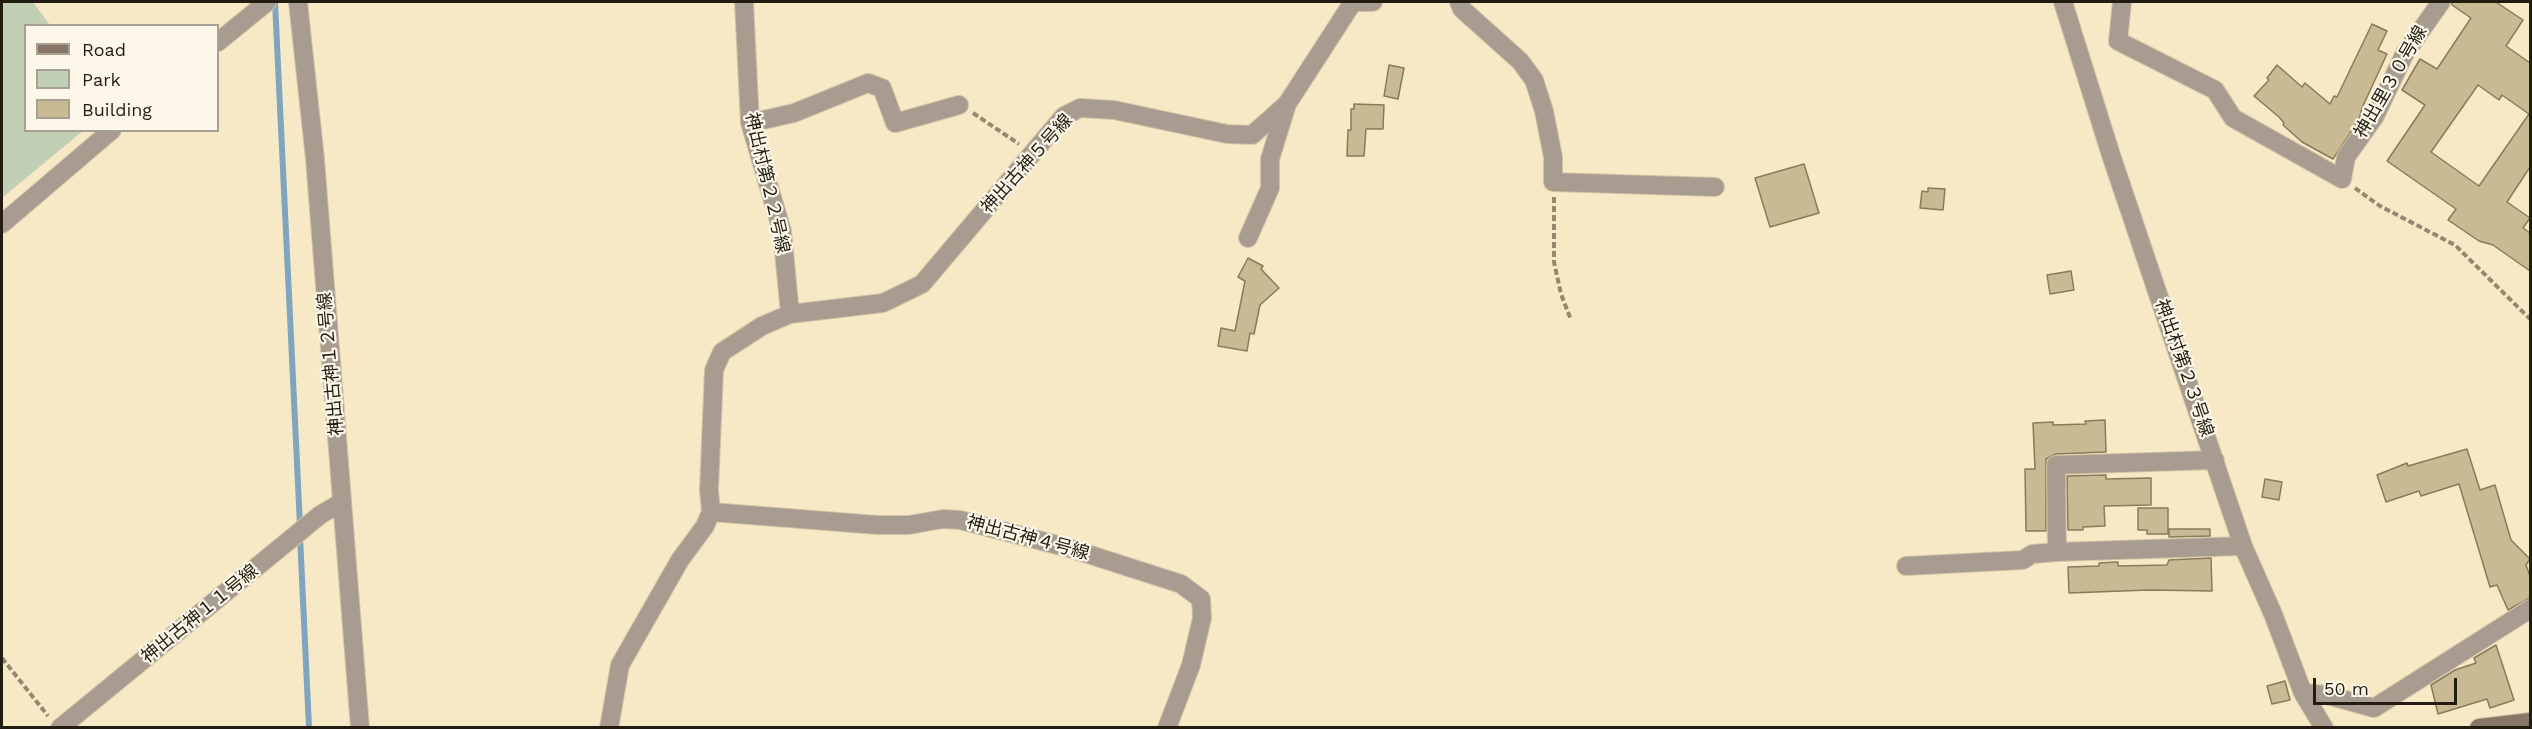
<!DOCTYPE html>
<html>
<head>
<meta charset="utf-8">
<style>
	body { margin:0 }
	#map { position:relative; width:2532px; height:729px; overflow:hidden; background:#f8e9c6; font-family:"Work Sans",sans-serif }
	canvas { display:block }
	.frame { position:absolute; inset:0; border:3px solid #221d10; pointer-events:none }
	.legend { position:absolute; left:24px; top:24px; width:195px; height:108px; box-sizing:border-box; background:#fdf7e9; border:2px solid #a5a092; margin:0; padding:8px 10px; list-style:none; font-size:18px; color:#221d10 }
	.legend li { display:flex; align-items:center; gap:12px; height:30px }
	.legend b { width:30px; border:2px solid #a5a092 }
	.scale { position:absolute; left:2313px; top:678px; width:144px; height:27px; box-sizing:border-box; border:3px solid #221d10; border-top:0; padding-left:8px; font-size:18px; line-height:21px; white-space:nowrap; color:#221d10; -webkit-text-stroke:4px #fdf7e9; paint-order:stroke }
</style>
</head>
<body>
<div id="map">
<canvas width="2532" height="729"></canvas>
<div class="frame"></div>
<ul class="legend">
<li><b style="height:8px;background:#876"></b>Road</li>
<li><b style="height:16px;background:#c1d0b5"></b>Park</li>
<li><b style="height:16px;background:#caba94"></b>Building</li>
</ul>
<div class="scale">50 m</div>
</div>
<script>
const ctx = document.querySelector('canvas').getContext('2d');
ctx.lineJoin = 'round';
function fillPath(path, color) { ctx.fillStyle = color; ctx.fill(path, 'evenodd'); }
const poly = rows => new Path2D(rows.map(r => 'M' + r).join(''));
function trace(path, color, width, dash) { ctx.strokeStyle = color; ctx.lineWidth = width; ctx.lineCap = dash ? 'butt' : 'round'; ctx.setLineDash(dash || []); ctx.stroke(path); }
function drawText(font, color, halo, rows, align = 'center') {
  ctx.font = font + ' "Work Sans","Noto Sans JP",sans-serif'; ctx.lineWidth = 4.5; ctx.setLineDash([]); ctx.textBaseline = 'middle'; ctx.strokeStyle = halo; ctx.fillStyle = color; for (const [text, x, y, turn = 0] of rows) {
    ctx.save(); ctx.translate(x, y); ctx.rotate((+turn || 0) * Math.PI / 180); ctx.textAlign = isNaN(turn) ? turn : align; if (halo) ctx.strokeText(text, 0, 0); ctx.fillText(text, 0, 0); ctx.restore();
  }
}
fillPath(poly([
	[2,2,33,2,50,25,26,26,26,130,83,131,2,198]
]), '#c1d0b5');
trace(poly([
	[275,2,300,526],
	[300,536,309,728]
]), '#81a5bf', 6);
const building = poly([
	[2452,2,2496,2,2523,20,2506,46,2530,63,2530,167,2507,202,2530,218,2523,228,2530,233,2530,271,2493,245,2479,241,2448,220,2456,209,2387,161,2425,105,2402,90,2420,59,2437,69,2471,18,2452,5,2452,2],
	[2478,85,2499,100,2502,95,2529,114,2479,186,2431,152,2478,85],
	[2372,24,2387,31,2378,50,2387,54,2362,108,2359,120,2333,159,2302,142,2283,125,2284,123,2279,117,2254,96,2269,80,2267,78,2277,65,2302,87,2305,83,2330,104,2334,96,2337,97,2372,24],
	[1389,65,1404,68,1398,99,1384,96,1389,65],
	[1354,104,1384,105,1383,129,1366,129,1364,156,1347,156,1348,130,1351,130,1351,109,1354,109,1354,104],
	[1804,164,1819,213,1770,227,1755,178,1804,164],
	[1928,188,1945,189,1943,210,1920,208,1922,191,1928,192,1928,188],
	[1248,258,1263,266,1261,269,1279,288,1260,305,1254,334,1250,333,1247,351,1218,346,1221,328,1235,331,1245,281,1238,277,1248,258],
	[2071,271,2074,290,2050,294,2047,275,2071,271],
	[2105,420,2106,452,2056,454,2046,459,2046,531,2026,531,2025,469,2035,469,2033,423,2053,422,2053,425,2086,424,2085,421,2105,420],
	[2467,449,2480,490,2495,485,2511,540,2530,559,2526,565,2530,576,2530,598,2508,610,2497,585,2490,587,2459,484,2421,496,2419,491,2386,502,2377,475,2407,463,2408,466,2467,449],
	[2106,475,2106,479,2151,478,2151,505,2104,506,2105,526,2083,527,2083,530,2068,530,2067,476,2106,475],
	[2265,479,2282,482,2279,500,2262,497,2265,479],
	[2138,508,2168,508,2168,534,2147,534,2147,530,2138,530,2138,508],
	[2169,529,2210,529,2210,536,2169,537,2169,529],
	[2211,558,2212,591,2149,590,2069,593,2068,567,2099,566,2099,563,2118,562,2118,566,2167,565,2169,560,2211,558],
	[2496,645,2514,700,2490,708,2487,699,2438,714,2431,685,2455,670,2476,663,2474,658,2496,645],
	[2285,681,2290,700,2272,704,2267,686,2285,681]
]);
fillPath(building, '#caba94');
trace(building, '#887a5b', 1.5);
const street = poly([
	[298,2,315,159,360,728],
	[1459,2,1462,9,1520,61,1534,80,1544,111,1553,157,1553,182,1715,187],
	[2063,2,2111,155,2243,546,2273,614,2303,693,2324,728],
	[2122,2,2118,41,2215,90,2233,118,2342,179,2346,157,2375,116,2405,53,2441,2],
	[218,42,267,2],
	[750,123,794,113,868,83,882,88,895,123,959,105],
	[2,224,112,130],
	[1248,238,1270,188,1270,159,1287,104],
	[790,314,883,303,922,284,1064,116,1080,108,1114,110,1227,134,1252,135,1287,104,1353,2,1373,2],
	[711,512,877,525,909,525,943,519,960,520,1069,548,1181,584,1201,599,1202,618,1191,665,1167,728],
	[2057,552,2056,465,2215,460],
	[1906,566,2023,560,2032,554,2057,552,2243,546],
	[2303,693,2327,695,2374,708,2530,609],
	[60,728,320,515,342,502],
	[609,728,620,665,680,560,705,526,711,512,709,490,714,370,722,352,762,326,790,314,782,231,750,123,744,2]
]);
const secondary = poly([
	[2479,728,2530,722]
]);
trace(street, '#d1c4a5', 20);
trace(secondary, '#d1c4a5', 20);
trace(poly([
	[973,113,1019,144],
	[2355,188,2380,206,2455,245,2530,319],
	[1554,197,1554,262,1561,294,1571,320],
	[2,658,48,716]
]), '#938870', 4, [6, 3]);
trace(street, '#a89c91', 18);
trace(secondary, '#876', 18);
drawText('18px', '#221d10', '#fdf7e9', [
	["神出里３０号線",2391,82,-60],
	["神出古神５号線",1027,164,-48],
	["神出村第２２号線",767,183,77],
	["神出古神１２号線",331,364,-95],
	["神出村第２３号線",2184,368,71],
	["神出古神４号線",1028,538,15],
	["神出古神１１号線",200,614,-39]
]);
</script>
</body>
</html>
